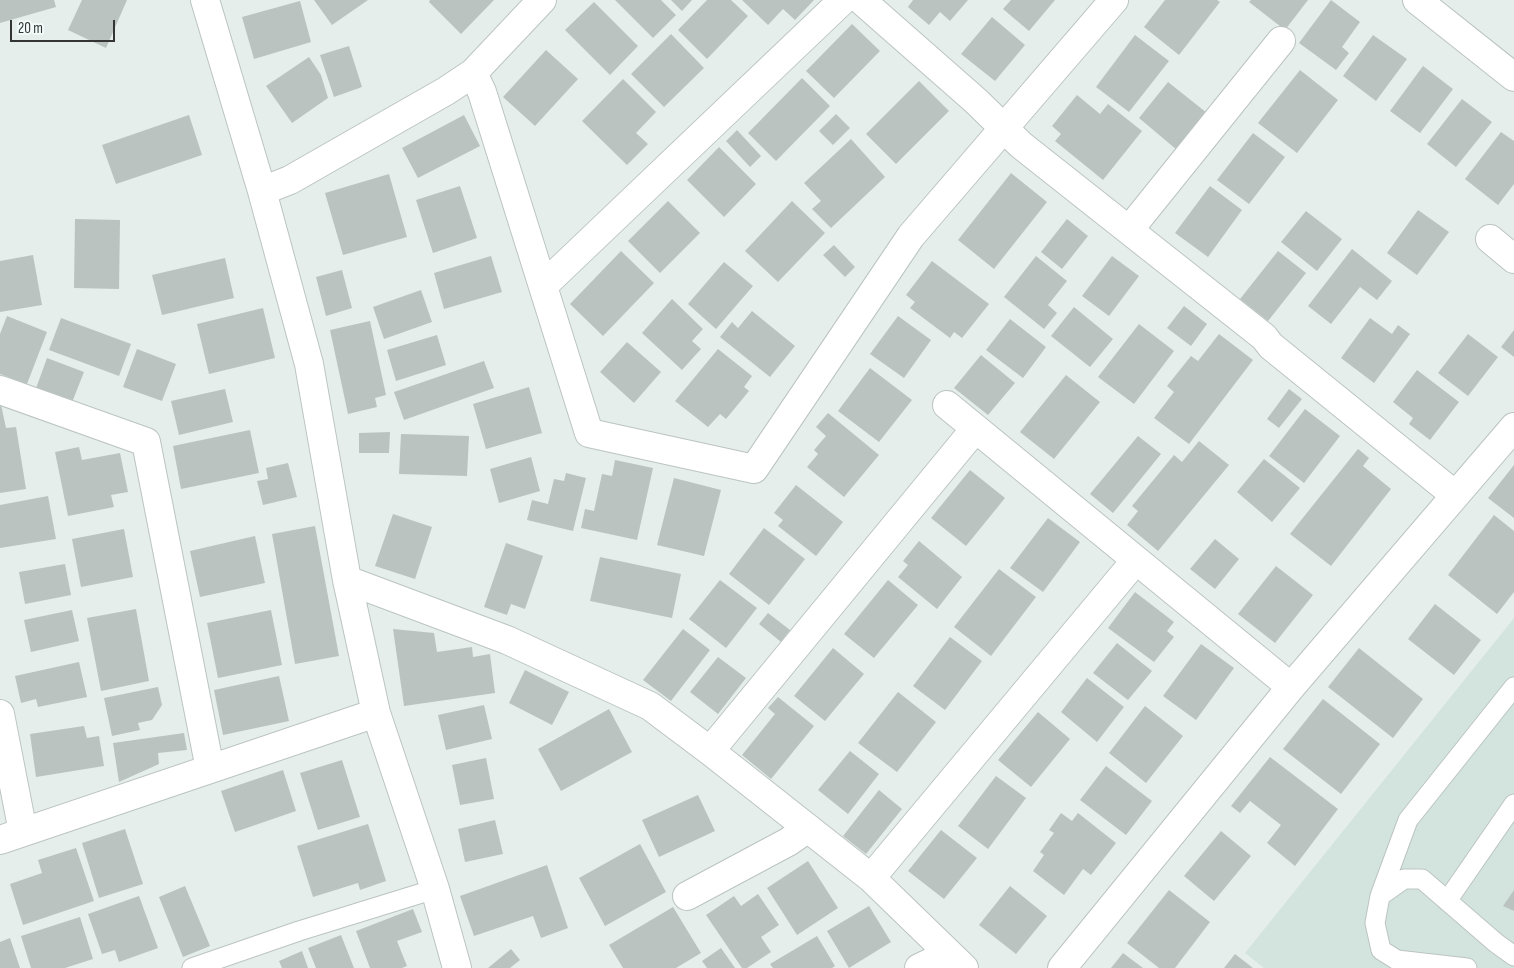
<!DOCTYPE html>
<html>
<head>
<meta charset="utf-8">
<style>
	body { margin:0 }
	#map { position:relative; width:1514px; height:968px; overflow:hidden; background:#e5eeeb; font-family:"Sofia Sans Condensed",sans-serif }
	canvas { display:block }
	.scale { position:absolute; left:10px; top:20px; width:105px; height:22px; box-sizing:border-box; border:2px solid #323534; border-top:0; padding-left:6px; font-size:15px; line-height:18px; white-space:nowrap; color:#323534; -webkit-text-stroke:4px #f2fbf9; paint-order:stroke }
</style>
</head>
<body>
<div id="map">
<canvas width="1514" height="968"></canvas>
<div class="scale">20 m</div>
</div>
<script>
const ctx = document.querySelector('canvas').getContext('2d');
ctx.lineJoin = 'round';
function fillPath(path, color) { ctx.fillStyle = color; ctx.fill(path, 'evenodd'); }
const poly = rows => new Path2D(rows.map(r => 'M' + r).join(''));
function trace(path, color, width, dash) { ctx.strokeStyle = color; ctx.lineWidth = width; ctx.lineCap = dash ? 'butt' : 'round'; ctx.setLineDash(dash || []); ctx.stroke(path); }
fillPath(poly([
	[1514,618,1514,968,1264,968,1245,953]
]), '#d3e4df');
fillPath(poly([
	[0,0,54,0,56,7,0,23],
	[82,0,127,0,106,48,68,30],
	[314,0,368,0,332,25],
	[430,0,494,0,461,34,429,2],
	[615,0,661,0,676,15,653,38],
	[671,0,692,0,682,11],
	[707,0,731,0,748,16,707,59,678,30],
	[742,0,814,0,795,20,783,9,768,25],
	[913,0,968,0,950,21,940,12,929,25,908,7],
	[1011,0,1055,0,1029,31,1003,9],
	[1165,0,1217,0,1220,2,1179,55,1144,27],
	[1251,0,1308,0,1285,30,1249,2],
	[1331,0,1360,22,1342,47,1349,53,1336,70,1299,43],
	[300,1,311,42,254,59,242,17],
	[594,2,638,46,610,75,565,30],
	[992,17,1025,45,995,81,961,54],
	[852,24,880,51,834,98,806,71],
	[671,34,704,68,664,107,631,74],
	[1135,35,1169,61,1129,112,1096,87],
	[1373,35,1407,59,1376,101,1343,76],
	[349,46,362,87,334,97,320,55],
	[546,50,578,79,535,126,503,97],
	[309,57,321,75,328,98,292,123,266,86],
	[1423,66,1453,89,1420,133,1390,111],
	[1300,70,1338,100,1297,153,1258,123],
	[802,78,830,106,776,161,748,133],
	[623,79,656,112,636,133,648,144,627,165,582,121],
	[919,81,949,111,896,164,866,134],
	[1168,82,1207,113,1177,150,1139,118],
	[1077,95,1100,114,1108,104,1142,131,1103,180,1055,141,1061,134,1052,126],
	[1462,99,1492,122,1456,167,1427,144],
	[836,114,850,128,833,145,819,131],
	[189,115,202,155,116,184,102,145],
	[464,115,480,146,418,178,402,148],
	[737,130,761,156,750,167,726,141],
	[1501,132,1514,141,1514,184,1498,205,1465,179],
	[1253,133,1285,157,1249,204,1217,180],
	[851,139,885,177,831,228,812,209,821,201,804,183],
	[719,147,756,184,724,217,687,180],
	[1011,173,1047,202,994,269,958,240],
	[389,174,407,237,343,255,325,193],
	[460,186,477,238,433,253,416,200],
	[1210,186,1242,210,1208,257,1175,233],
	[668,201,700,233,660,273,628,241],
	[792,201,825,233,778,282,745,251],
	[1418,210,1449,232,1417,275,1387,253],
	[1306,211,1342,239,1317,271,1281,242],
	[75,219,120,220,119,289,74,288],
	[1067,219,1088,236,1062,269,1041,252],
	[834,245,855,267,845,277,823,255],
	[1352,249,1392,281,1377,300,1360,287,1331,324,1308,306],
	[621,251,654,283,603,336,570,304],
	[1278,251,1306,273,1268,321,1240,299],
	[33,255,42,305,0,312,0,261],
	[491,256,502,292,444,309,434,273],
	[1036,256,1067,281,1048,305,1057,313,1044,329,1004,297],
	[1112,256,1139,276,1109,316,1082,296],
	[225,258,234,298,162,315,152,275],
	[932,261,989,304,962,338,954,332,950,338,910,308,915,302,906,295],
	[724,262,753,286,716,329,688,304],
	[342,270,352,308,326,316,316,277],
	[421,290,432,322,384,339,373,307],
	[672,299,703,329,692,341,701,349,682,370,642,333],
	[1184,306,1207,324,1191,346,1167,328],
	[1074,307,1113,339,1090,367,1051,336],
	[263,308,275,358,209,374,197,324],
	[752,311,795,346,770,377,720,337,732,322,738,328],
	[7,316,47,332,27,384,0,374,0,334],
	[898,316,931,340,904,378,870,354],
	[61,318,131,344,119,376,49,350],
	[1370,318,1392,334,1398,325,1410,334,1374,383,1341,358],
	[1010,319,1046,347,1023,378,986,350],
	[370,321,386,395,375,398,377,407,348,414,330,330],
	[1139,324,1174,351,1134,404,1098,377],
	[1514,330,1514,357,1501,347],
	[1219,334,1253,360,1189,444,1154,418,1174,392,1167,386,1191,356,1198,361],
	[1468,334,1498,357,1468,396,1438,373],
	[437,335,446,365,396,381,387,350],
	[627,342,661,372,634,403,600,372],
	[137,349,176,364,162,401,123,387],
	[718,349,752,376,744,387,749,391,726,419,720,414,708,427,675,401],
	[981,355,1015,383,988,415,954,388],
	[47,358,84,372,71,405,35,391],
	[484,361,494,388,404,420,394,392],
	[870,368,912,400,879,442,838,411],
	[1417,370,1459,402,1430,440,1409,424,1413,418,1393,402],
	[1066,375,1100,402,1054,459,1020,432],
	[529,387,542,433,486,449,473,404],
	[225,389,233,422,179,435,171,401],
	[1289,389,1302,399,1279,428,1267,419],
	[0,400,6,428,16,427,26,489,0,493],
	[1305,409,1340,436,1304,483,1269,456],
	[828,413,879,455,844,497,807,467,818,454,814,450,826,436,816,427],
	[250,430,259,473,181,489,173,446],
	[390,432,389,453,359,453,359,433],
	[401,434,469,436,467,476,399,474],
	[1138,436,1161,454,1113,513,1090,494],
	[1199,441,1229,465,1158,551,1127,525,1138,511,1132,506,1174,455,1182,462],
	[79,447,82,460,120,453,128,492,111,495,114,507,68,516,55,452],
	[1358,449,1369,458,1363,466,1391,489,1331,566,1290,534],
	[531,457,540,491,499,503,490,469],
	[1264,459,1300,488,1272,522,1237,492],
	[615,460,653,468,637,540,581,528,585,509,594,511,602,474,612,476],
	[288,463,297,497,263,505,257,481,268,479,266,468],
	[1514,465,1514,518,1488,498],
	[970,470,1005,498,966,546,931,518],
	[566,473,586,478,573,531,527,520,532,500,548,504,554,479,564,481],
	[674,478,721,490,704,556,657,545],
	[796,485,843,522,816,556,778,526,783,520,774,513],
	[48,496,56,539,0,548,0,505],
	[393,514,432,527,415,579,375,566],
	[1494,515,1514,531,1514,592,1497,614,1448,575],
	[1048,518,1080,542,1043,592,1010,568],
	[315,526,339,656,295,664,272,534],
	[764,528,805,559,769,605,729,574],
	[124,529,133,577,81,587,72,539],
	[255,536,265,583,200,597,190,551],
	[1215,539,1239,559,1215,589,1190,569],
	[919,541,962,577,937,609,898,577,908,565,903,561],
	[506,543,543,556,525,609,511,604,507,615,484,607],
	[600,557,681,574,672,618,590,601],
	[65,564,71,595,25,604,19,572],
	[1276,566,1313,595,1275,643,1238,614],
	[999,569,1036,597,991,656,954,627],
	[720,580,757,608,726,648,689,619],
	[888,580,918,605,874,658,844,634],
	[1135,592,1174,622,1167,631,1174,637,1154,662,1108,628],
	[1435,604,1481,640,1454,675,1408,639],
	[136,609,149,681,101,691,87,618],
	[72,610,79,641,31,652,24,620],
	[271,610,282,665,218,678,207,623],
	[768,613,790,630,781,642,759,624],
	[393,629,434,633,437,652,472,647,473,657,490,654,495,693,404,706],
	[683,629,710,650,671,701,643,680],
	[950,637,982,661,945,710,913,686],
	[1117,643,1152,671,1128,700,1093,673],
	[1201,644,1234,668,1196,720,1163,696],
	[833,648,864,674,825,721,794,696],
	[1359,648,1423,699,1393,738,1328,687],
	[718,657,746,678,718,714,690,692],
	[79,662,87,697,38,707,36,699,21,703,15,676],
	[525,670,569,692,552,725,509,703],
	[279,676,289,721,223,735,214,690],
	[1087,678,1124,707,1097,742,1061,712],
	[158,687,162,705,152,720,138,723,140,730,112,736,104,698],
	[898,692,936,722,897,772,858,743],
	[778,697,814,726,771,779,742,755,775,714,768,708],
	[1323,699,1380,744,1341,794,1283,749],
	[484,705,492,739,446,750,438,715],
	[1145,706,1183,736,1146,783,1109,753],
	[609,709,632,752,561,791,538,749],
	[1038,712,1070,739,1031,787,998,760],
	[84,726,87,738,99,736,104,766,36,777,30,734],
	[184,733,187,750,158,753,159,764,119,782,113,743],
	[850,751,879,774,848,814,818,790],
	[1270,757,1338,809,1295,866,1267,843,1281,825,1250,801,1240,813,1231,806],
	[486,758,494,799,460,805,452,765],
	[342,760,360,817,318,830,300,773],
	[1106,766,1152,801,1126,835,1080,800],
	[283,770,296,811,235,832,221,791],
	[996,776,1026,798,988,849,958,826],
	[879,790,902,809,866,854,843,836],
	[698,795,715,831,659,857,642,820],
	[1061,813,1072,821,1078,813,1116,843,1091,875,1083,869,1064,895,1033,871,1044,855,1040,852,1054,833,1049,830],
	[495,820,503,854,465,862,458,829],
	[368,824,386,881,360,890,358,883,313,897,297,846],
	[125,829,143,884,99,898,82,843],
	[941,830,977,858,944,899,908,871],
	[1221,831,1251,856,1214,901,1184,876],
	[640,844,666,892,605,926,579,878],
	[76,848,94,901,23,925,10,884,42,873,38,860],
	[808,861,838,908,797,935,767,888],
	[547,865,568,928,541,938,533,916,474,936,460,896],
	[185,886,210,946,183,957,159,897],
	[1010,886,1047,916,1016,954,979,925],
	[1169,890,1210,922,1175,968,1159,968,1127,943],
	[1514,890,1514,911,1503,906],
	[758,894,779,925,761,937,771,952,747,968,742,968,706,915,734,896,741,906],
	[139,896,158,948,119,962,115,950,102,954,88,914],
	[869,906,891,942,849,968,827,931],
	[673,907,701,953,676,968,623,968,609,945],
	[413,909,422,932,397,941,407,966,402,968,370,968,356,931],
	[80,917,93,959,65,968,31,968,21,936],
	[341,935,354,968,316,968,308,948],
	[817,936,835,966,832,968,773,968,770,964],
	[10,938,20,968,0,968,0,942],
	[721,948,735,968,707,968,702,961],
	[511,949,520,960,510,968,488,968],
	[302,951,308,968,282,968,279,961],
	[1123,953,1143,968,1111,968],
	[1235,954,1253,968,1224,968]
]), '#bac3c0');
const service = poly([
	[1380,896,1408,820,1514,687],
	[1447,901,1514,804],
	[192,968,299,931,435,889],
	[1467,968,1397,960,1381,950,1375,923,1380,896,1404,879,1422,879,1496,943,1514,956]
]);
const minor = poly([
	[205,0,262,191,309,364,347,580,376,713,435,889,457,968],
	[861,0,976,101,1021,145,1264,337,1271,346,1455,495],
	[1417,0,1514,77],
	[473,73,482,92,589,433,754,469,911,236,1114,0],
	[262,191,290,180,446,91,473,73,542,0],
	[1129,230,1281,41],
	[1490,239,1514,259],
	[544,285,843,0],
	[0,390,146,442,210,769],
	[947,405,1291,687],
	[347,580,507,640,650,706,710,751,871,878,964,968],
	[0,714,23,832],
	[710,751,975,429],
	[0,840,376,713],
	[871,878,1136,560],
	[687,896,788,842,807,829],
	[919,968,948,954],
	[1062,968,1291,687,1514,427]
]);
trace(service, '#bbc4c1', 21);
trace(minor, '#bbc4c1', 30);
trace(service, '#fff', 19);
trace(minor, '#fff', 28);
</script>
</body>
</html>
